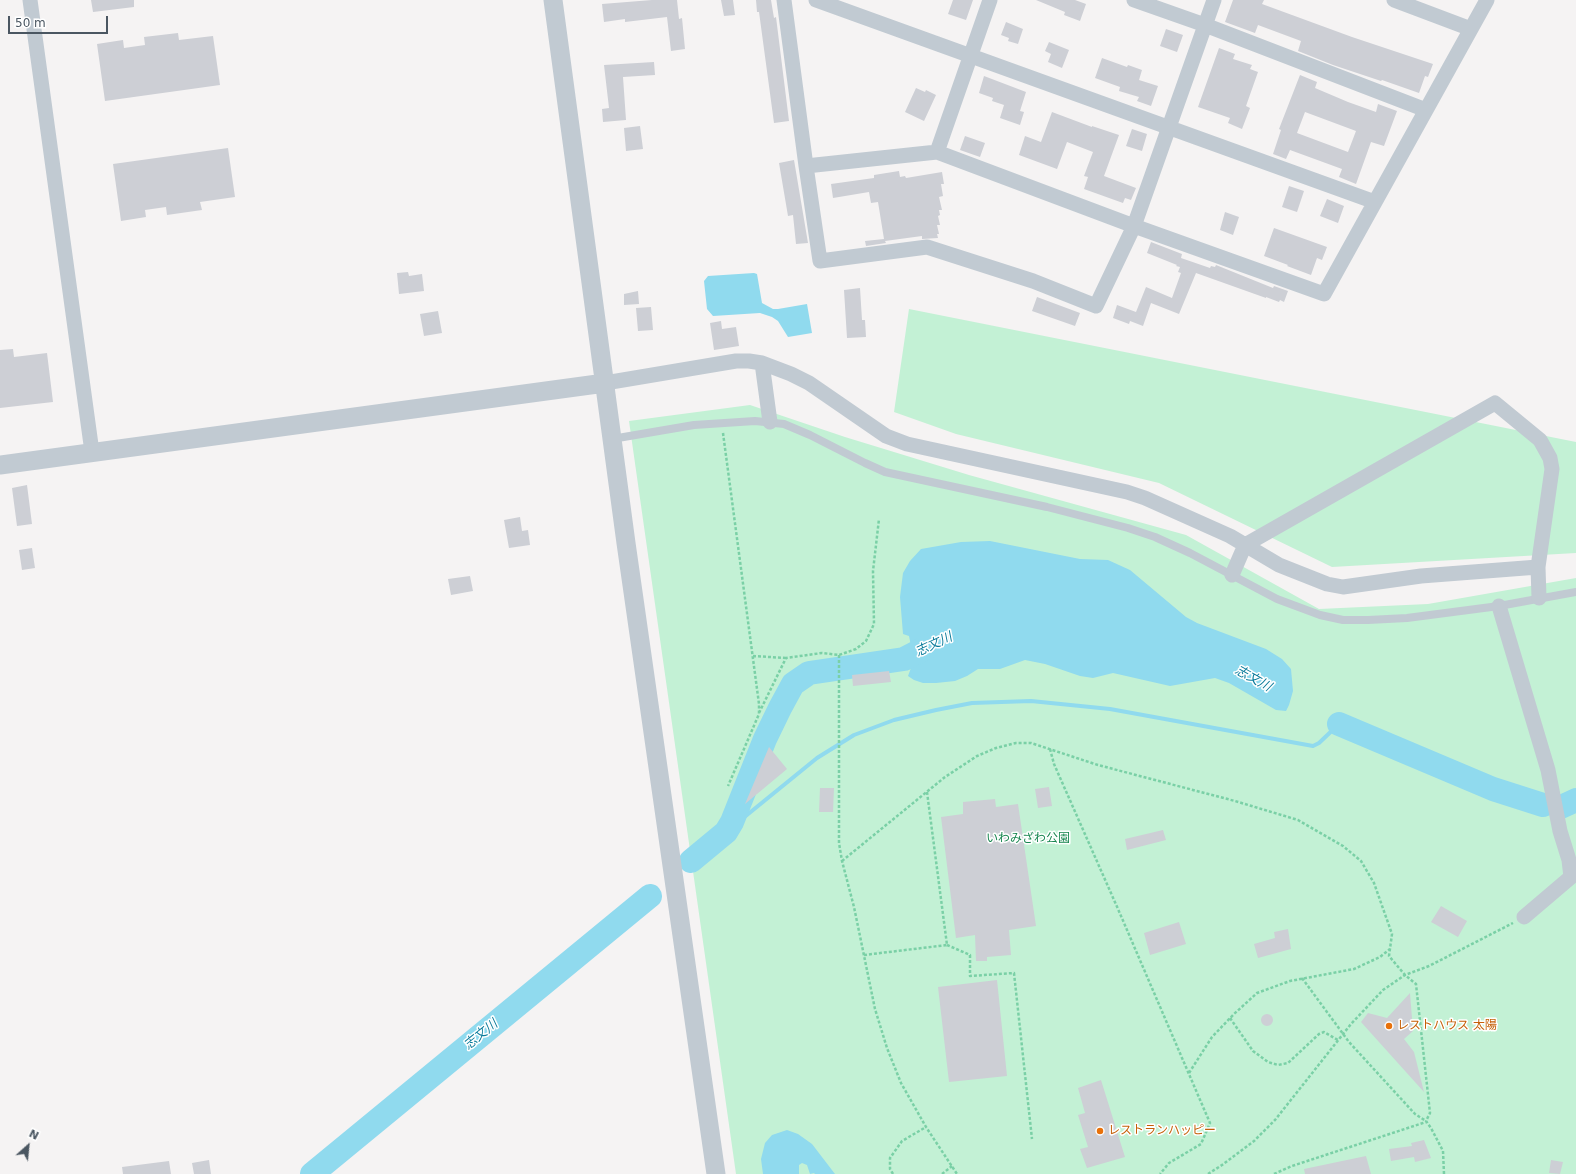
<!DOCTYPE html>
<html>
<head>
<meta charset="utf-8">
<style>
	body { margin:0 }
	#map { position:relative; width:1576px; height:1174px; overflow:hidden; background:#f5f3f3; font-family:"DejaVu Sans",sans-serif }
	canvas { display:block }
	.north { position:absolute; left:8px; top:1126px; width:40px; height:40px; -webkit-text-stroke:3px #fff; paint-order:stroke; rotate:27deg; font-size:11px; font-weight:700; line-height:16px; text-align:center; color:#4a5661 }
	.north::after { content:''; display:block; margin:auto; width:14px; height:18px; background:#4a5661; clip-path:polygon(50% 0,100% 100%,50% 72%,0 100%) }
	.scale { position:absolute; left:8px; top:16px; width:100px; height:18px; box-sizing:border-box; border:2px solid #4a5661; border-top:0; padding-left:5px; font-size:12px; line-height:14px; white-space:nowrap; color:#4a5661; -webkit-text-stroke:3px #fff; paint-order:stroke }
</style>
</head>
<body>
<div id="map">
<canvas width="1576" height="1174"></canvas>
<div class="north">N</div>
<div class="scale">50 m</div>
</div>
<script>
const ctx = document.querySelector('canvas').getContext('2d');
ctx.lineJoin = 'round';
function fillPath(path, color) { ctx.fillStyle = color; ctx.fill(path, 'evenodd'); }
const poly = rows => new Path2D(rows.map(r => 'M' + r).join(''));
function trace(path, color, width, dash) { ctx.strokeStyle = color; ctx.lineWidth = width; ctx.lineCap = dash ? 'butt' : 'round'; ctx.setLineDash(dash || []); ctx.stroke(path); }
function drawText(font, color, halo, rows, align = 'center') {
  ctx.font = font + ' "DejaVu Sans","Noto Sans JP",sans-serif'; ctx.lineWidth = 3; ctx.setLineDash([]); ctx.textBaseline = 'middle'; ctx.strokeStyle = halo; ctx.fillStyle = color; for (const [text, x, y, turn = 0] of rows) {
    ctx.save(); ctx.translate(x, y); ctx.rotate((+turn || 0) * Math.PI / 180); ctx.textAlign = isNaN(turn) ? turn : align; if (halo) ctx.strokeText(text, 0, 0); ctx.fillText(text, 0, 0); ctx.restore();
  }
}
fillPath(poly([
	[909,309,1576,442,1576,553,1332,567,1159,483,956,434,894,412],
	[750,405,845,437,969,475,1186,535,1319,609,1428,604,1576,578,1576,1174,736,1174,629,421]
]), '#c3f1d5');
fillPath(poly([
	[754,273,757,274,762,303,773,309,778,309,807,304,812,333,788,337,778,321,772,317,760,313,713,316,707,309,704,281,708,276],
	[990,541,1080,559,1108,560,1130,570,1186,617,1197,623,1266,649,1282,659,1291,669,1293,691,1289,705,1286,711,1276,710,1229,683,1215,678,1170,686,1113,673,1093,678,1080,676,1045,664,1025,660,1000,669,978,669,967,676,955,681,936,683,923,683,914,680,908,676,911,668,903,667,906,649,911,646,909,636,903,634,900,597,903,573,910,561,921,549,961,542],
	[787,1130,798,1134,812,1144,835,1174,815,1174,814,1173,810,1174,807,1165,802,1163,799,1165,799,1174,763,1174,761,1159,765,1143,772,1135]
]), '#90daee');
trace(poly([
	[726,832,817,758,854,735,894,720,936,710,972,703,1031,701,1110,709,1313,746,1319,743,1339,724]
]), '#90daee', 4);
trace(poly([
	[1339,724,1493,789,1543,805],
	[1561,807,1576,800],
	[691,861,726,832,732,822,765,739,780,708,793,684,809,673,904,659,933,644],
	[312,1174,650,896]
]), '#90daee', 24);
fillPath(poly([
	[91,0,134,0,134,7,93,12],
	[652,0,677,0,679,19,682,18,685,49,671,51,667,17,625,22,625,19,604,22,602,4],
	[721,0,733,0,735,15,724,16],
	[756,0,771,0,774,18,776,17,789,121,774,123,759,12,757,12],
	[953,0,973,0,966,20,948,14],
	[1036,0,1075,0,1086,4,1080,21,1064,15,1065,12],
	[1233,0,1264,0,1262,4,1352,37,1433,64,1428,77,1425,76,1419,93,1382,80,1381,81,1333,65,1298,51,1301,41,1258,25,1255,33,1225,22],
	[1006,22,1023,29,1018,44,1008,41,1009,38,1001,35],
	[1166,29,1183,35,1177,52,1160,46],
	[178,33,179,40,213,36,220,85,105,101,97,44,123,40,124,48,145,45,144,37],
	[1049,42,1069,50,1062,68,1048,62,1051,54,1045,51],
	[1219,48,1235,54,1233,59,1252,65,1250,69,1258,72,1246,106,1250,108,1242,129,1228,123,1230,118,1198,107],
	[1102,58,1127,67,1128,65,1142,70,1139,80,1158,86,1151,106,1137,101,1139,97,1119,91,1120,87,1095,78],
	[654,62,655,75,623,77,626,120,603,122,602,109,609,108,604,65],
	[1300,75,1317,82,1315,88,1348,102,1376,112,1378,104,1397,111,1384,146,1371,142,1356,184,1339,177,1342,169,1290,150,1286,159,1273,154,1281,130,1279,129],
	[1305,112,1356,131,1348,152,1297,133],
	[984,76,1026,92,1020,111,1024,112,1020,125,1000,118,1004,105,992,101,993,98,979,93],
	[916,88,925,92,926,90,936,95,924,121,905,112],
	[1052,112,1092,127,1092,126,1119,135,1104,176,1136,188,1131,200,1125,198,1123,203,1084,189,1088,177,1084,176,1093,152,1067,142,1057,169,1019,155,1025,136,1041,142],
	[640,126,643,149,626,151,624,128],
	[1132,129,1147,134,1142,151,1126,146],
	[965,136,985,143,980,157,960,150],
	[228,148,235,197,200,202,202,210,167,215,166,207,145,210,146,217,121,221,113,164],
	[794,160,808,243,796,244,793,215,788,216,779,163],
	[899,171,900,177,905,176,906,178,942,172,944,184,941,184,943,196,939,197,942,210,939,210,940,215,938,216,940,225,937,225,939,234,937,234,938,238,922,239,922,236,885,241,886,243,866,246,865,241,884,239,878,202,871,203,869,192,833,198,831,184,874,178,874,175],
	[1289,186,1304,191,1297,212,1282,207],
	[1327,199,1344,206,1338,223,1320,216],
	[1225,212,1239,217,1233,235,1220,230],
	[1274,228,1327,247,1322,260,1317,258,1311,275,1287,266,1288,265,1264,256],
	[1151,242,1182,254,1181,258,1210,268,1211,266,1215,267,1216,265,1273,288,1274,286,1288,291,1284,302,1280,300,1279,302,1266,297,1266,298,1196,273,1179,314,1151,303,1143,326,1130,321,1129,324,1113,318,1117,305,1136,312,1146,287,1172,298,1181,273,1178,272,1180,267,1176,266,1177,265,1147,253],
	[408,272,409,276,422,274,424,291,399,294,397,273],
	[860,288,862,320,865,320,866,337,847,338,844,290],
	[638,291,639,304,624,305,624,294],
	[1037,297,1080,313,1075,326,1032,311],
	[651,307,653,330,638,331,636,308],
	[438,311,442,333,424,336,420,314],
	[721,321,722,329,736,327,739,346,714,350,710,323],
	[13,349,14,357,47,353,53,402,0,408,0,350],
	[27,485,32,524,17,526,12,488],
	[520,517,522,531,528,530,530,545,509,548,504,520],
	[32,548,35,568,22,570,19,550],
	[470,576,473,591,451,595,448,579],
	[889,671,891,682,853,686,852,675],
	[769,747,787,769,745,804],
	[1049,787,1052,806,1038,808,1035,789],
	[820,788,834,788,833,812,819,812],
	[995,799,996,807,1018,804,1036,926,1009,930,1011,955,987,957,987,961,976,961,975,935,956,938,941,817,963,814,963,802],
	[1163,830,1166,840,1127,850,1125,839],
	[1441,906,1467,921,1458,937,1431,922],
	[1179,922,1186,944,1150,955,1144,933],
	[1288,929,1291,949,1258,958,1254,944,1275,938,1274,932],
	[997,980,1007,1076,949,1082,938,987],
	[1410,993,1413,1031,1404,1039,1414,1052,1424,1092,1361,1022,1368,1013,1387,1018],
	'1261 1020a6 6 0 1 1 12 0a6 6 0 1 1-12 0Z',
	[1101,1080,1125,1157,1087,1168,1080,1149,1088,1147,1078,1115,1085,1113,1078,1088],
	[1424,1140,1431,1158,1415,1162,1414,1157,1391,1161,1389,1149,1412,1146,1411,1143],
	[1366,1156,1371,1174,1305,1174,1304,1169],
	[209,1160,211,1174,194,1174,192,1163],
	[1551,1160,1563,1162,1560,1174,1549,1173],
	[169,1161,171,1174,123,1174,122,1167]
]), '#cdcfd5');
trace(poly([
	[723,433,759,704,759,714,728,786],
	[839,655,839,843,842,861,854,907,875,1009,887,1048,901,1083,926,1127,957,1174],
	[753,656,786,658],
	[759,713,786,658,822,653,839,655,856,649,866,641,874,624,873,571,879,519],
	[1050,749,1054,764,1118,909,1210,1123,1201,1144,1169,1163,1160,1174],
	[842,861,945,777,977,756,996,748,1016,743,1031,743,1098,765,1235,801,1298,820,1343,846,1361,861,1374,883,1392,934,1389,956,1405,975,1416,984,1430,1113,1426,1121,1431,1128,1443,1151,1444,1174],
	[947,945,970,955,970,976,1014,973,1032,1139],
	[864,955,947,945,927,792],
	[1302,978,1349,1042,1415,1114,1426,1121],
	[1230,1018,1253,1051,1268,1062,1278,1065,1288,1063,1319,1034,1324,1032,1338,1040],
	[1189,1073,1212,1037,1234,1014,1257,993,1290,981,1354,969,1380,957,1390,949],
	[893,1174,890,1169,890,1158,902,1141,926,1127],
	[942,1174,952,1166],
	[1208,1174,1222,1165,1254,1141,1275,1120,1351,1024,1383,990,1405,975,1429,966,1513,923],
	[1274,1174,1292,1166,1426,1122]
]), '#7ad0a6', 2.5, [3, 2]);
trace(poly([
	[612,439,694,425,755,421,784,424,810,435,865,463,885,472,1047,507,1128,528,1155,537,1190,553,1277,599,1320,615,1343,620,1368,620,1407,618,1499,606,1576,592]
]), '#c1cad2', 8);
trace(poly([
	[30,0,92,452],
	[784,0,806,166,937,152,1134,226,1324,294,1487,0],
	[816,0,1375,202],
	[1134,0,1205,25,1426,110],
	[1394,0,1471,29],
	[937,152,990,0],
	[806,166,820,261,927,247,1033,281,1096,306,1134,226,1214,0],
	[762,363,770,422],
	[605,383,736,361,749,361,762,363,791,374,809,383,886,436,907,444,1127,492,1145,498,1230,536,1279,565,1327,584,1343,587,1421,576,1538,567,1539,598],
	[1232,575,1245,545,1495,403,1540,440,1550,458,1552,469,1538,567],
	[1499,606,1548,770,1560,831,1569,860,1571,877,1524,917]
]), '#c1cad2', 15);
trace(poly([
	[553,0,626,543,716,1174],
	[0,465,605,383]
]), '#c1cad2', 19);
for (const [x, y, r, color] of [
	[1389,1026,4,"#e8710a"],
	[1100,1131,4,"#e8710a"]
]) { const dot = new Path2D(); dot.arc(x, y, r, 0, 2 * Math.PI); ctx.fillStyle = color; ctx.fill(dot); trace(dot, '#fff', 1.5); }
drawText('12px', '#17864f', '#fff', [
	["いわみざわ公園",1028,839]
]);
drawText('12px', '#c56008', '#fff', [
	["レストハウス 太陽",1397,1026],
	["レストランハッピー",1108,1131]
], 'left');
drawText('italic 13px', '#0c7c9b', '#fff', [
	["志文川",934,645,-25],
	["志文川",1253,679,29],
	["志文川",481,1035,-39]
]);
</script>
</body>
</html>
